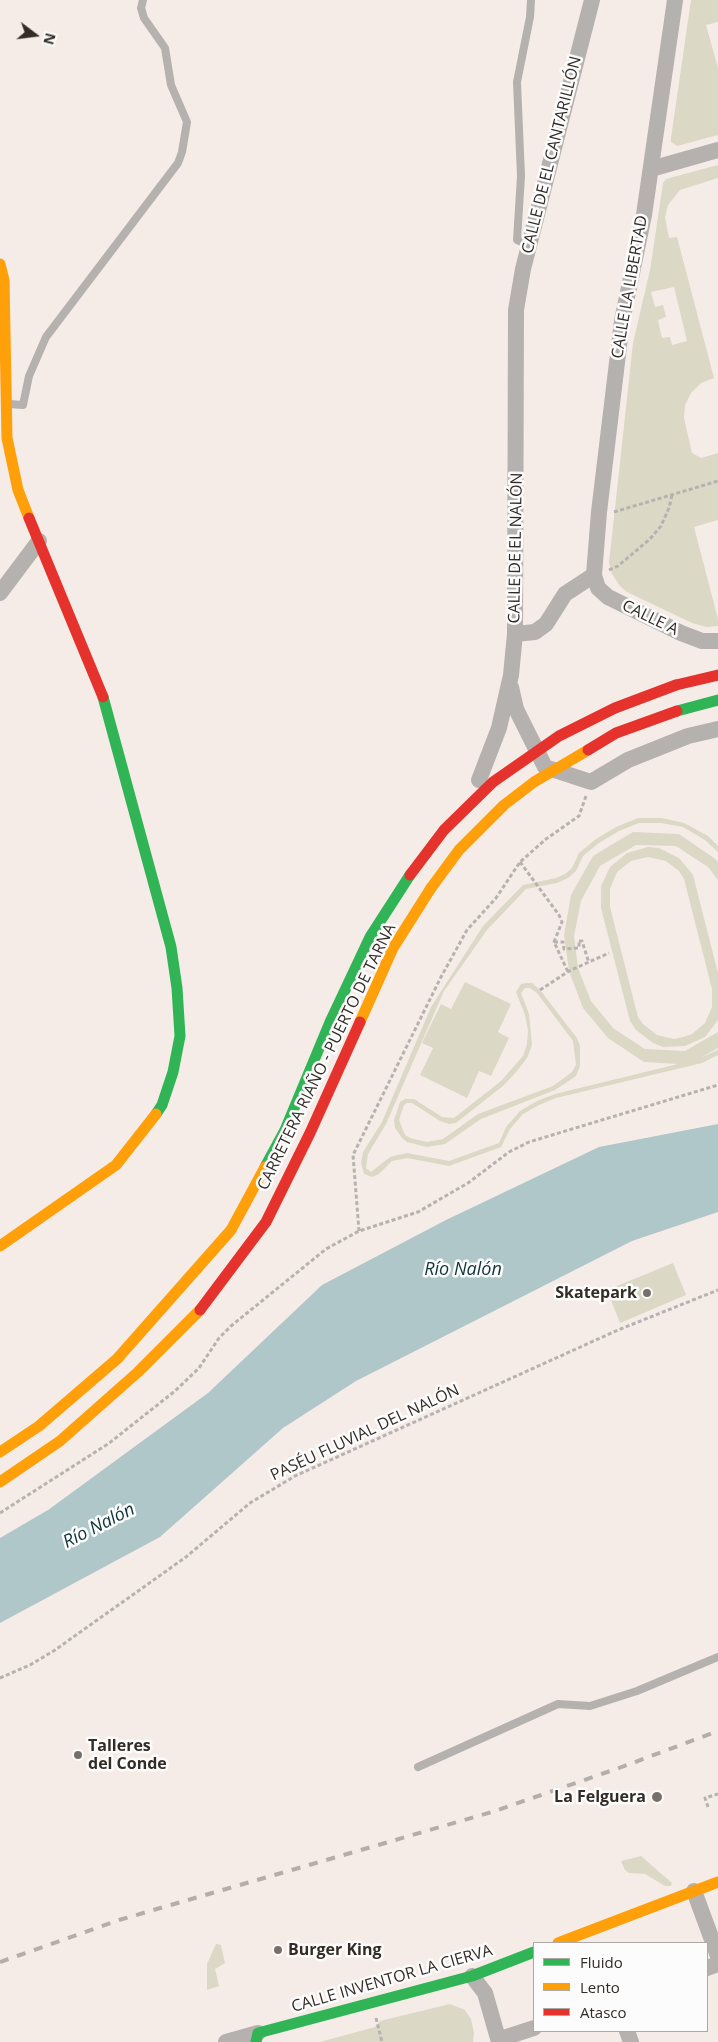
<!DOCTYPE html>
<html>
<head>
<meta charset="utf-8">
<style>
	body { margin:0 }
	#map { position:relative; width:718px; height:2042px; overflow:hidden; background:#f6ece7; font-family:"Open Sans",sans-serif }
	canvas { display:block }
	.legend { position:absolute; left:533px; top:1942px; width:175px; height:90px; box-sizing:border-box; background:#fcfcfc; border:1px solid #aca8a6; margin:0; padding:6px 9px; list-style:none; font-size:15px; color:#332b26 }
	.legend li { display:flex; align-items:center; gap:10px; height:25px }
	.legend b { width:25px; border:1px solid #aca8a6 }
	.north { position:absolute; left:10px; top:10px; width:50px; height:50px; -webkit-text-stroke:4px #fcfcfc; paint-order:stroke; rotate:105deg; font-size:14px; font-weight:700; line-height:20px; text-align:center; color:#332b26 }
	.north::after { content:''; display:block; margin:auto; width:18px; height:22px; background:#332b26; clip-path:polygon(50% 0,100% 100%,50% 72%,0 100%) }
</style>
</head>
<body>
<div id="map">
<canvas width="718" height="2042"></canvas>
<ul class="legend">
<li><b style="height:6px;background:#30b455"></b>Fluido</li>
<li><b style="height:6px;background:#ff9f0a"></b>Lento</li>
<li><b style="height:6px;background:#e5322d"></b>Atasco</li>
</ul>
<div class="north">N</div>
</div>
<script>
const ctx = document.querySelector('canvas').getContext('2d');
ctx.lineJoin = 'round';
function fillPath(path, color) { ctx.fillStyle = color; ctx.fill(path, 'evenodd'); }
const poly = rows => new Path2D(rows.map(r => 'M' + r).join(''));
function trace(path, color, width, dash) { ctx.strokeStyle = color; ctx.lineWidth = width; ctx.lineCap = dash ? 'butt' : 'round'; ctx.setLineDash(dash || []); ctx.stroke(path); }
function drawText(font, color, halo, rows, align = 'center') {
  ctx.font = font + ' "Open Sans",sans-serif'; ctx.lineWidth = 5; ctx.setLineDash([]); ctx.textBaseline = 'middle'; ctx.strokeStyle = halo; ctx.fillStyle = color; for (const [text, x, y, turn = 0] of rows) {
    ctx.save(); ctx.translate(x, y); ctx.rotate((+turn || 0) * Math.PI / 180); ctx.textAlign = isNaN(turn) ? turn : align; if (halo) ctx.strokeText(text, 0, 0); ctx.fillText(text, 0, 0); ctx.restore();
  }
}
fillPath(poly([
	[691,0,718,0,718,22,706,25,718,68,718,135,677,146,671,142,671,138],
	[718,165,718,178,680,190,668,205,665,217,669,238,677,237,714,378,701,383,691,393,685,405,684,418,692,453,701,458,718,453,718,520,694,527,718,619,718,626,706,627,692,623,627,592,620,586,612,574,609,563,633,343,650,270,663,183,666,179],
	[674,287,687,341,672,345,670,337,662,338,658,320,666,317,663,305,655,307,651,292],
	[638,818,662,818,684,823,708,836,718,846,718,852,705,840,683,827,661,823,639,823,619,831,599,843,583,856,576,871,568,878,557,883,526,889,487,930,444,991,386,1124,368,1154,366,1168,371,1172,390,1157,407,1153,449,1161,499,1143,506,1127,520,1111,537,1101,555,1094,678,1064,644,1062,608,1038,583,1008,569,971,564,935,571,895,593,856,633,832,679,834,714,858,718,862,718,880,708,867,676,846,636,845,600,866,581,901,574,936,578,968,591,1001,613,1028,645,1049,685,1051,718,1032,718,1048,700,1058,718,1050,718,1055,702,1063,556,1098,539,1105,523,1114,510,1129,501,1147,449,1166,407,1158,392,1161,379,1174,372,1177,364,1174,361,1163,363,1152,382,1122,431,1007,483,926,523,885,556,878,565,874,572,868,579,853,596,839,616,827],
	[648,847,659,848,679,858,693,875,718,973,718,1020,705,1037,685,1046,663,1047,653,1043,636,1030,630,1021,601,908,601,886,610,867,627,853],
	[648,857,666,861,679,871,684,879,712,989,712,1007,705,1023,692,1034,683,1037,674,1039,657,1035,643,1024,638,1017,610,907,610,889,617,872,631,861],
	[465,982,511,1004,498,1032,509,1038,491,1076,479,1071,467,1098,420,1075,433,1048,422,1043,441,1004,451,1009],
	[526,983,532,983,540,990,577,1038,580,1046,580,1066,576,1076,555,1090,481,1119,445,1144,427,1147,407,1142,402,1138,395,1128,394,1120,400,1102,405,1099,414,1099,442,1117,454,1118,501,1081,523,1056,527,1044,528,1030,525,1015,516,992,521,984],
	[525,988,530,988,537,993,573,1041,576,1065,572,1072,553,1086,478,1114,443,1139,427,1142,410,1138,405,1135,399,1120,404,1105,407,1103,412,1103,440,1121,449,1124,456,1123,504,1085,517,1071,527,1058,532,1045,529,1014,521,993],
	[673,1263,686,1295,620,1323,607,1290],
	[641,1856,672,1883,671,1886,665,1886,645,1874,629,1873,625,1870,621,1861],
	[216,1944,221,1945,225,1963,215,1969,219,1986,207,1990,207,1964],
	[450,2004,465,2010,471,2019,474,2033,473,2042,320,2042,375,2027,380,2021]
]), '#dbd8c6');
fillPath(poly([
	[718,1124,718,1212,632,1241,356,1381,283,1428,160,1537,0,1623,0,1538,48,1510,208,1393,322,1285,446,1220,599,1147]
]), '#afc7c9');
trace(poly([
	[614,512,718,481],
	[609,570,618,566,650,539,661,526,669,508,672,495],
	[520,862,559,915,562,922,554,942,568,972],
	[579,941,582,941,589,963],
	[554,942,563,942,564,949,579,948,579,941],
	[540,990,569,971,609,953],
	[359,1231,353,1155,441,977,467,930,496,898,520,862,546,839,579,816,586,796],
	[0,1513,108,1444,175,1391,199,1368,219,1338,231,1326,326,1249,359,1231,418,1212,468,1183,509,1152,529,1142,718,1085],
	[0,1678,30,1665,55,1650,186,1557,250,1503,295,1476,618,1330,718,1290],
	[708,1807,705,1798,718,1794],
	[376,2018,382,2042]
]), '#b6b2b0', 3, [4, 2.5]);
trace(poly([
	[529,245,517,240,521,176,517,82,530,17,531,0],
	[9,404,23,405,29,376,46,337,178,163,182,152,187,122,171,85,165,48,144,18,141,8,143,0],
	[418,1767,558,1704,590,1706,637,1691,718,1657]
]), '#b5b1af', 8);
trace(poly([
	[675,0,644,215,622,321,599,512,594,575,598,588,608,597,681,633,702,641,718,641],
	[651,169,718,150],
	[0,593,39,541],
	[515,634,535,632,546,624,565,594,594,575],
	[511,687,516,709,545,767,591,782,628,760,688,736,718,729],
	[479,780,499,728,511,675,515,634,516,310,523,269,592,0],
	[694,1891,718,1956],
	[707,1968,718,1964],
	[472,1976,485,1993,499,2042],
	[627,2031,631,2042],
	[500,2039,534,2028],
	[226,2042,258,2033]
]), '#b5b1af', 16);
trace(poly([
	[103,697,171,947,177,988,180,1036,173,1072,162,1105,156,1114],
	[677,711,718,700],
	[265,1167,285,1130,330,1022,370,937,410,875],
	[256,2042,258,2033,472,1976,534,1952]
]), '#30b455', 11);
trace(poly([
	[0,264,4,280,7,438,18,490,29,518],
	[360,1022,393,948,431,888],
	[0,1246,116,1165,156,1114],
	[0,1452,39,1426,117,1359,231,1230,265,1167],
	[0,1482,60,1441,138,1372,200,1310],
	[558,1943,718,1882]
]), '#ff9f0a', 11);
trace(poly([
	[29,518,103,697],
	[676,685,718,675],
	[200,1310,266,1222,310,1133,360,1022]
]), '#e5322d', 11);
trace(poly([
	[0,1962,119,1920,492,1812,619,1768,718,1731]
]), '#b3aeab', 4, [9, 9]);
trace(poly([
	[431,888,459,850,504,805,534,782,588,750]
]), '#ff9f0a', 11);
trace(poly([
	[588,750,616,733,677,711],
	[410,875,444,830,493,782,559,736,615,708,676,685]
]), '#e5322d', 11);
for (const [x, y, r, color] of [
	[647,1293,5,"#776f6a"],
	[78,1755,5,"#776f6a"],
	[657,1797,6,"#776f6a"],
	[278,1950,5,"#776f6a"]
]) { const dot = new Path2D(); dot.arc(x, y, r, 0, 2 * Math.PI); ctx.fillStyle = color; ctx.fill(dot); trace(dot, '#fcfcfc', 2); }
drawText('16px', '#332b26', '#fcfcfc', [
	["CALLE DE EL CANTARILLÓN",552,155,-76],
	["CALLE LA LIBERTAD",630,287,-80],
	["CALLE DE EL NALÓN",516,548,-89],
	["CALLE A",650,618,26],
	["CARRETERA RIAÑO - PUERTO DE TARNA",327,1057,-64],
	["PASÉU FLUVIAL DEL NALÓN",365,1433,-25],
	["CALLE INVENTOR LA CIERVA",392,1979,-16]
]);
drawText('bold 16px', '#332b26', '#fcfcfc', [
	["Skatepark",637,1293],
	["Talleres",88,1746,"left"],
	["del Conde",88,1764,"left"],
	["La Felguera",646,1797],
	["Burger King",288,1950,"left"]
], 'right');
drawText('italic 18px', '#0f3539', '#fcfcfc', [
	["Río Nalón",463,1270],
	["Río Nalón",99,1526,-27]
]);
</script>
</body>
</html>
